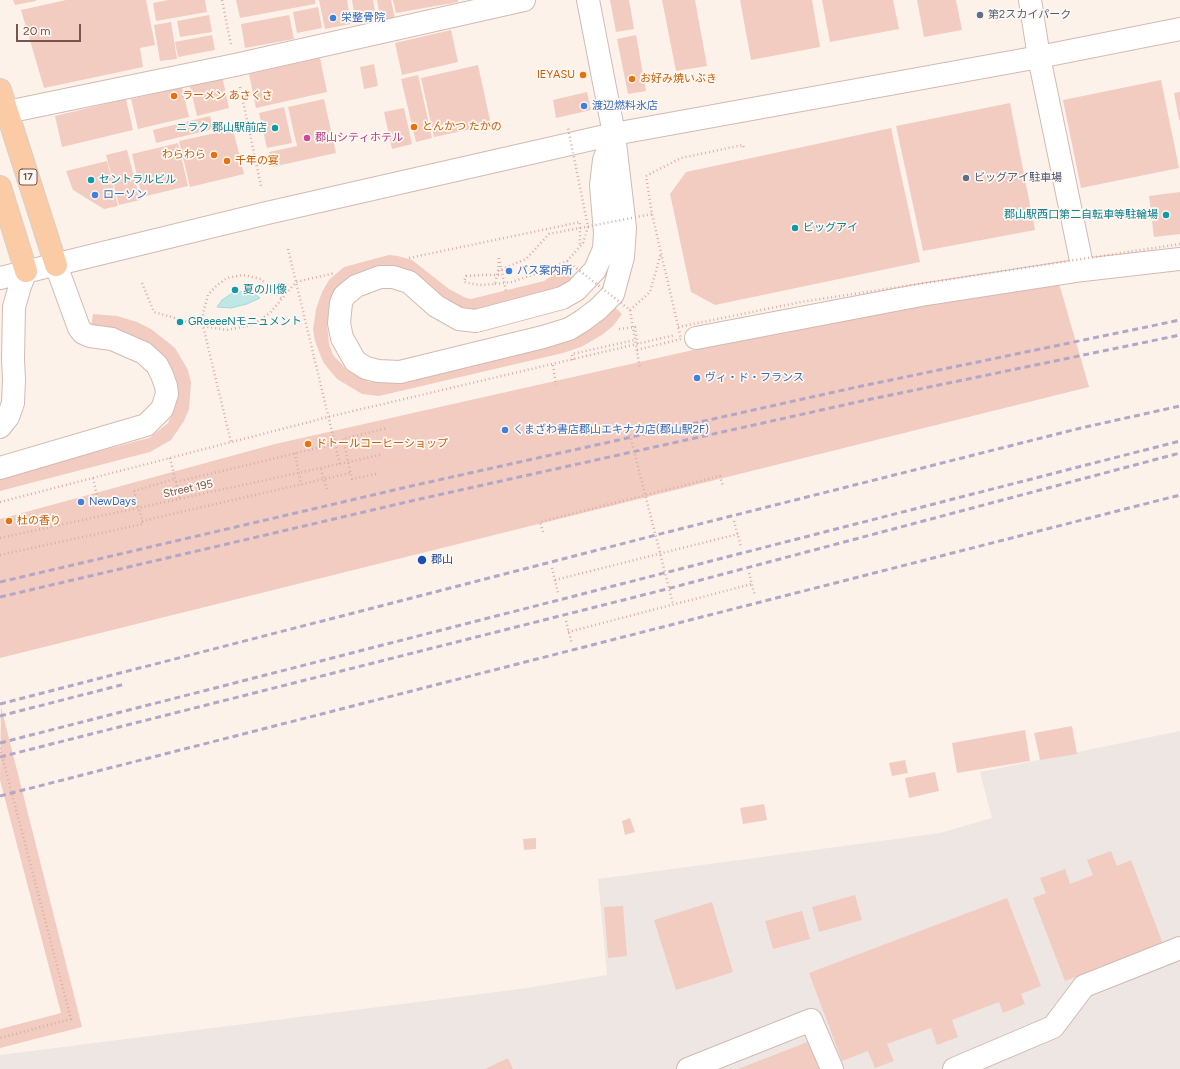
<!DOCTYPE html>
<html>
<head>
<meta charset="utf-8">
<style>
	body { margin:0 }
	#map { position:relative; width:1180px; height:1069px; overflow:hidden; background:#fdf2ea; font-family:Figtree,sans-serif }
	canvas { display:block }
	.scale { position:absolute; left:16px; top:24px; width:65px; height:18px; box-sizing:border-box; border:2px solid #78544c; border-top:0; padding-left:5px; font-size:12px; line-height:14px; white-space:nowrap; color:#78544c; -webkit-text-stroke:3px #fff7f1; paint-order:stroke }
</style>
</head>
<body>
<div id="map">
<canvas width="1180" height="1069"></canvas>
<div class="scale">20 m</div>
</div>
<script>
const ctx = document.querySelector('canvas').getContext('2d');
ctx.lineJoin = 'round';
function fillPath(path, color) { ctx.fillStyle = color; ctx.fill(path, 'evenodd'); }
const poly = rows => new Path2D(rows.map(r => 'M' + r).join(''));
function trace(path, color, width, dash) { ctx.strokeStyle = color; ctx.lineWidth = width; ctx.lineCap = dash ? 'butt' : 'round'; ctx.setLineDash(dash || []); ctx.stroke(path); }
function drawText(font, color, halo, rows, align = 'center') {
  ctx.font = font + ' Figtree,"Noto Sans JP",sans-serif'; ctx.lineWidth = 3.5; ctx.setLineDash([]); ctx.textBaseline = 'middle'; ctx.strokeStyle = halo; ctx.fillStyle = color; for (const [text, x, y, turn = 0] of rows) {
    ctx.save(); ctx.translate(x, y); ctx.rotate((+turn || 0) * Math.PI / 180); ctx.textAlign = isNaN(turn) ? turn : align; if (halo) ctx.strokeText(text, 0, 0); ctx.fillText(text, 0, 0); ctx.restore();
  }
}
fillPath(poly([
	[1180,731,1180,1069,0,1069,0,1055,520,989,607,975,598,879,940,833,992,818,980,772]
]), '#eee6e3');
const water = poly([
	[244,291,252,292,260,298,247,304,231,308,217,307,222,300,231,294,244,291]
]);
fillPath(water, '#bee7e6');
trace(water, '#a4d9d8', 1);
fillPath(poly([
	[13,0,36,0,36,1,15,5],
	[66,0,146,0,155,45,140,48,143,67,44,88,21,10],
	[168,0,205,0,207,12,156,21,153,3],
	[236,0,315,0,315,4,240,18],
	[319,0,347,0,351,24,325,29],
	[352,0,373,0,376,17,355,20],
	[377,0,391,0,395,19,381,22],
	[393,0,458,0,458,2,396,13],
	[610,0,629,0,634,29,616,32],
	[662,0,695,0,707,66,676,71],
	[740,0,812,0,820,47,751,60],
	[822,0,893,0,899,29,830,42],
	[917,0,956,0,962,30,924,37],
	[318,7,322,28,297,33,293,12],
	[209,15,212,32,180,37,177,21],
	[289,15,294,39,245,48,241,24],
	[171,22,177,59,160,61,154,25],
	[451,30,458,62,402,75,395,43],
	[212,35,215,50,178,57,175,42],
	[636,35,646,91,628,94,617,39],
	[320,58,327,92,256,108,249,74],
	[374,64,378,86,364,89,360,67],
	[478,65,491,125,434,137,421,78],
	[418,75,432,138,416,142,401,79],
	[222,76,229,108,197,116,189,83],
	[1161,80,1179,168,1081,188,1063,100],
	[182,87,189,117,138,129,131,99],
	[587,92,591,110,556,118,553,100],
	[1180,92,1180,120,1179,120,1174,93],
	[126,99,133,130,62,147,55,116],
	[324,99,336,153,272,167,269,152,297,146,288,107],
	[1010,103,1035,230,923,251,896,126],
	[284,107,292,143,267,148,259,113],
	[404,108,412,144,392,149,384,112],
	[210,116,213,129,156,143,153,130],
	[891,128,920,262,715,305,691,292,670,194,686,172],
	[233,129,244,174,190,187,179,141],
	[178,143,188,186,142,197,132,154],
	[127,150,140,200,119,205,106,155],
	[107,161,118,206,104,209,73,190,66,171],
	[1180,192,1180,234,1154,237,1149,196],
	[389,255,398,256,412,260,449,289,466,298,471,299,544,281,563,268,574,276,560,290,474,313,463,312,411,276,336,296,329,312,327,322,329,344,333,355,347,370,369,382,387,382,613,306,622,314,613,326,602,335,581,347,563,353,379,396,362,394,337,379,323,362,315,341,313,330,316,309,322,292,329,280,344,267],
	[1058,280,1089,387,0,658,0,519,275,444,693,350],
	[93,314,117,316,137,322,151,329,175,348,188,370,191,383,189,409,184,421,171,440,150,452,0,491,0,477,149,438,168,423,175,408,177,385,175,375,164,357,139,338,122,331,91,327],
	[1,707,82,1027,0,1048,0,1029,61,1013,0,780],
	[1072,726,1077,754,1040,760,1034,733],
	[1025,730,1030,761,957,773,952,743],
	[905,760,908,773,892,776,889,763],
	[935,772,939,791,909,798,905,778],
	[764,804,767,820,743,824,740,808],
	[630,818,635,832,625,835,622,821],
	[536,838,536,849,524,850,523,839],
	[1111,851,1117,866,1131,860,1163,944,1065,981,1033,898,1046,893,1040,878,1065,869,1070,884,1093,875,1087,860],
	[855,895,862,920,819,932,812,907],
	[1007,898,1041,986,1021,994,1025,1004,1003,1013,999,1002,952,1020,958,1037,937,1045,931,1028,887,1044,894,1061,875,1068,868,1051,842,1061,809,973],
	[712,902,733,972,676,990,654,920],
	[623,906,627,956,608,958,604,907],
	[802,911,810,939,773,949,765,921],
	[810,1041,821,1069,738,1069],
	[508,1058,513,1069,485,1069]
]), '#f2ccc1');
const minor = poly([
	[588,0,614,134,625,228,623,257,613,294,598,309,582,321,569,329,543,337,400,372,378,371,366,368,355,361,342,338,339,323,341,303,344,296,356,286,380,277,393,277,409,282,436,306,459,319,476,321,562,298,576,290,595,270,604,249,605,233,601,185,604,160,614,134],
	[1030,0,1039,57,1083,270],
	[7,112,235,65,524,0],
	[0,278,267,213,614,134,1039,57,1180,29],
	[696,338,921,295,1083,270,1180,259],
	[0,427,8,417,13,403,14,379,13,360,14,307,20,286,26,271],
	[0,468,146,425,162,409,167,394,166,386,162,375,157,365,144,353,112,339,90,336,83,333,79,328,56,265],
	[688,1069,811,1020,832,1069],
	[954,1069,1053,1027,1084,986,1180,948]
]);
const major = poly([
	[0,90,56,265],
	[0,187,26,271]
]);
trace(minor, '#d2bab2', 24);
trace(major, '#d9cfcd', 24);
trace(poly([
	[222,0,231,45],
	[240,87,261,186],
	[646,176,681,158,743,145,744,150],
	[288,249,340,465],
	[409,258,580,222,580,246],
	[499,258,498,271,495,284,479,285,464,282,466,276,483,275,502,275],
	[500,262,506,291],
	[142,283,154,312,203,326,231,442],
	[281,298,261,279,243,275,227,278,216,286,208,295,203,313,203,326,227,330,252,325,270,313,296,282,335,273],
	[630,310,650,292,661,253],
	[619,329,635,327,638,345],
	[573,360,572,354,635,340],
	[553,365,556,385],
	[295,453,301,485],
	[170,458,180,499],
	[321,469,327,489],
	[376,474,352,479,343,439,387,428],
	[93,478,98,501],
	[176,482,334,444],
	[134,491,175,479],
	[0,502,328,417,675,335],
	[142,521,350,473],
	[734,521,741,547],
	[543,532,540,522,720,476,723,486],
	[0,538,380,455],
	[552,568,558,593],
	[749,573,755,596],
	[555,580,738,534],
	[566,621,572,644],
	[568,632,752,584]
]), '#d8afa4', 2.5, [1, 3]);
trace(minor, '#fff', 22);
trace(major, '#facba4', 22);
trace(poly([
	[0,582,407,487,857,387,1180,320],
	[0,597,411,501,862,401,1180,335],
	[0,704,656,535,1081,428,1180,406],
	[0,716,125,684],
	[0,743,1180,441],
	[0,757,663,590,1180,453],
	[0,796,1180,495]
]), '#b3a7c8', 3, [6, 4]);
trace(poly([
	[567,261,630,310,640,369],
	[498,271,526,259,549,234,652,214],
	[495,284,512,282,549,269,567,261,583,243,588,227,568,128],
	[678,327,801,302,1180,244],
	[637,350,681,339,652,214,646,176],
	[629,431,673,604],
	[0,555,143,524,134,491],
	[0,748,71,1019,0,1038]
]), '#d8afa4', 2.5, [1, 3]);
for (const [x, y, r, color] of [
	[980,15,4,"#5c6f8a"],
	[333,18,4,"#3f7fe0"],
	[583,75,4,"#e8710a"],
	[632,79,4,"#e8710a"],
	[174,96,4,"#e8710a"],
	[584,106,4,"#3f7fe0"],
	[414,127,4,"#e8710a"],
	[275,128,4,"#0f9aa8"],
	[307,138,4,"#d1479c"],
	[214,155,4,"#e8710a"],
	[227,161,4,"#e8710a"],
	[966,178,4,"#5c6f8a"],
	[91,180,4,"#0f9aa8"],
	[95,195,4,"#3f7fe0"],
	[1166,215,4,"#0f9aa8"],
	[795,228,4,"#0f9aa8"],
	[509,271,4,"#3f7fe0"],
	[235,290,4,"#0f9aa8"],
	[180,322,4,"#0f9aa8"],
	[697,378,4,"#3f7fe0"],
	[505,430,4,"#3f7fe0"],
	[308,444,4,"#e8710a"],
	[81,502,4,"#3f7fe0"],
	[9,521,4,"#e8710a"],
	[422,560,5,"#1a4fb4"]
]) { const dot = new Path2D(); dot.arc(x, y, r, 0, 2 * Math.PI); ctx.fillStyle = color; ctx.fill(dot); trace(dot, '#fff7f1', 1.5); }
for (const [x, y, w] of [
	[28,177,18]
]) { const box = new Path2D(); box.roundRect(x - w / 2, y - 8, w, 16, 3); ctx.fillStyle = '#fff7f1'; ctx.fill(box); trace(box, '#78544c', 1); }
drawText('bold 10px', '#78544c', null, [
	["17",28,177]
]);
drawText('11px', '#4e5e75', '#fff7f1', [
	["第2スカイパーク",988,15],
	["ビッグアイ駐車場",974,178]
], 'left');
drawText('11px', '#366cbe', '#fff7f1', [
	["栄整骨院",341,18],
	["渡辺燃料氷店",592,106],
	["ローソン",103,195],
	["バス案内所",517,271],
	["ヴィ・ド・フランス",705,378],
	["くまざわ書店郡山エキナカ店(郡山駅2F)",513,430],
	["NewDays",89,502]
], 'left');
drawText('11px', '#c56008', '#fff7f1', [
	["IEYASU",575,75,"right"],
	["お好み焼いぶき",640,79],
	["ラーメン あさくさ",182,96],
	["とんかつ たかの",422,127],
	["わらわら",206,155,"right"],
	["千年の宴",235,161],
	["ドトールコーヒーショップ",316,444],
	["杜の香り",17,521]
], 'left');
drawText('11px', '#0d838f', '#fff7f1', [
	["ニラク 郡山駅前店",267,128,"right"],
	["セントラルビル",99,180],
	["郡山駅西口第二自転車等駐輪場",1158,215,"right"],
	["ビッグアイ",803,228],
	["夏の川像",243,290],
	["GReeeeNモニュメント",188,322]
], 'left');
drawText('11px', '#b23c85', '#fff7f1', [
	["郡山シティホテル",315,138]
], 'left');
drawText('11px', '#78544c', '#fff7f1', [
	["Street 195",188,489,-12]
]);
drawText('11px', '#164399', '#fff7f1', [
	["郡山",431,560]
], 'left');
</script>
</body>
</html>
